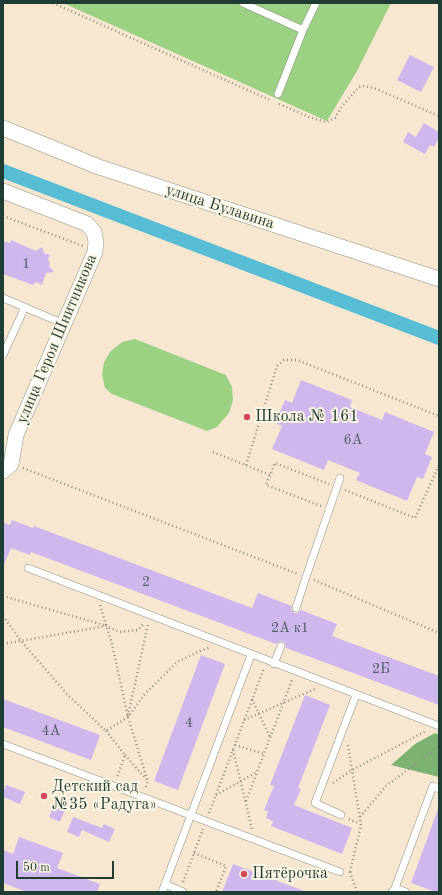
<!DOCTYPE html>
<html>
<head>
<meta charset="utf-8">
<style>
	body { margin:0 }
	#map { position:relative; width:442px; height:895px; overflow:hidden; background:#f8e7d0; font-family:"Old Standard TT",serif }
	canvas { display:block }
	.frame { position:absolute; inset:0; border:4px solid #1f3d34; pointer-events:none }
	.scale { position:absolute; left:16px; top:861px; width:98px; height:18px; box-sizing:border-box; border:2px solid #1f3d34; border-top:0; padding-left:5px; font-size:12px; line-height:14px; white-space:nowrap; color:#1f3d34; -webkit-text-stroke:3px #fcf5e5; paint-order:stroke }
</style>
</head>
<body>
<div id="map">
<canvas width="442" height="895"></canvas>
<div class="frame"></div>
<div class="scale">50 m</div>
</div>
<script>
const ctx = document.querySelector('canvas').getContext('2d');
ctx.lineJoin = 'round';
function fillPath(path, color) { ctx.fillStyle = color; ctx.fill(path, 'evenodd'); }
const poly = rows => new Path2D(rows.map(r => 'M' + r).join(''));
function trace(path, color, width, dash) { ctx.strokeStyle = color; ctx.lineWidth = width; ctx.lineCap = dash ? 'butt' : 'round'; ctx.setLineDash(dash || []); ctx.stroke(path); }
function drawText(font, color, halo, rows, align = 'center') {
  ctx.font = font + ' "Old Standard TT",serif'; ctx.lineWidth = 4; ctx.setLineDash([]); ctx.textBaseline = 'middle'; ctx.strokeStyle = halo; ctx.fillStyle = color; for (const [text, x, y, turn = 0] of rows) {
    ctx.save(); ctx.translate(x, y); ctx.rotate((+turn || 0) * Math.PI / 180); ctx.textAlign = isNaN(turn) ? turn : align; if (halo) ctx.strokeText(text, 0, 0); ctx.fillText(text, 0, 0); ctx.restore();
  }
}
fillPath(poly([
	[63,3,391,3,357,71,327,121],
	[135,339,226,375,232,387,233,400,229,413,217,427,207,431,112,394,105,388,102,375,104,362,110,352,122,342]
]), '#9bd183');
fillPath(poly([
	[435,733,439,735,439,777,391,765,415,744]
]), '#7cb371');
trace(poly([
	[3,171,439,338]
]), '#56bdd4', 14);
fillPath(poly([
	[410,55,434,67,421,92,397,80],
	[424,123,439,132,439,138,434,147,430,145,425,154,403,142,408,132,416,137],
	[11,240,36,251,42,247,44,253,50,255,48,259,50,263,49,266,54,272,46,273,42,285,36,282,33,285,3,274,3,241,10,243],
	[301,380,352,400,350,407,382,420,385,412,434,432,425,454,432,457,423,479,417,477,407,501,356,480,360,473,328,460,324,470,272,449,282,426,275,423,285,400,292,403],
	[12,520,33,528,34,526,252,608,258,593,292,606,291,609,294,613,297,613,301,610,337,624,332,636,439,676,439,705,286,648,285,643,282,641,278,642,276,644,31,552,30,555,11,548,3,567,3,522,10,525],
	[201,655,225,664,178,790,154,781],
	[305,695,330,705,298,788,301,789,294,805,352,828,342,854,271,826,273,821,266,818,268,811,264,810,274,786,270,785],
	[3,699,100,735,91,760,3,727],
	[6,785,25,792,20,804,3,797,3,792],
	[55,801,67,805,60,822,49,817],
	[438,809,439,809,439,892,436,892,411,883],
	[73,817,102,828,104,824,115,829,109,842,82,830,79,837,67,832],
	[19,837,63,853,57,868,100,884,97,892,27,892,3,883,3,850,13,854],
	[233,864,304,891,304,892,222,892]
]), '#ceb7ed');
const lane = poly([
	[243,3,303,30],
	[278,94,303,30,316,3],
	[3,298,64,324],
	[3,355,25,307],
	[28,568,439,726],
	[296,608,306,577,340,478],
	[274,664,281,646],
	[3,744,340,872],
	[341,815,315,803,356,695],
	[165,884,183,892],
	[395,888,406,892],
	[162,892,251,655],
	[392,892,395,888,433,786,439,789]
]);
const street = poly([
	[3,128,99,167,439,279],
	[3,191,87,224,94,232,96,242,95,252,16,435,11,464,3,471]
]);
trace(lane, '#8c9282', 8);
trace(street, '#8c9282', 16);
trace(poly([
	[53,3,270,100],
	[279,104,309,117,327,122,335,118,342,106,359,87,363,86,374,88,439,116],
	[3,216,83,246],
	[213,452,270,475],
	[246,465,277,366,284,360,297,360,439,416],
	[23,468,298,574],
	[345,490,415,518,439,465],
	[321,506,266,485,275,463,329,484],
	[314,580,439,633],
	[3,596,104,625],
	[100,605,112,644,128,717,148,782,145,789],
	[3,616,21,641,66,693,106,731,128,717,144,695,177,662,202,650,209,648],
	[3,644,106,626,120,632,138,630,144,623],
	[252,699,270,737],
	[128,716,148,624],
	[244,720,315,689],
	[106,731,125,755,117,777],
	[235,745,264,754],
	[348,745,361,825,350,872],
	[233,750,252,829],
	[125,755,147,780],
	[333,783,352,770,426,731],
	[216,795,257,772],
	[246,801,292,680],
	[209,813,264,668],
	[360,817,386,786,439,746],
	[349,819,360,824],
	[194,853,226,866,216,892],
	[350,872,357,892],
	[183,882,203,829]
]), '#8c9282', 2.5, [1, 3]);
trace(lane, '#fff', 7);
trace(street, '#fff', 15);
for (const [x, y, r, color] of [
	[247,417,4,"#d1495b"],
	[44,796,4,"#d1495b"],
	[244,874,4,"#d1495b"]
]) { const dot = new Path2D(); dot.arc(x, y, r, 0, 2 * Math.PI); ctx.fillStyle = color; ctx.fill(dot); trace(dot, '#fcf5e5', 1.5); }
drawText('14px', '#4b5c62', null, [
	["1",26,264],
	["6А",353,440],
	["2",146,582],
	["2А к1",290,628],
	["2Б",381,669],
	["4",189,723],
	["4А",51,731]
]);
drawText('16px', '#1f3d34', '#fcf5e5', [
	["улица Булавина",220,207,18],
	["улица Героя Шнитникова",57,339,-67]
]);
drawText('16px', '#1f3d34', '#fcf5e5', [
	["Школа № 161",255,417],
	["Детский сад",52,787],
	["№35 «Радуга»",52,805],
	["Пятёрочка",252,874]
], 'left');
</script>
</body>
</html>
